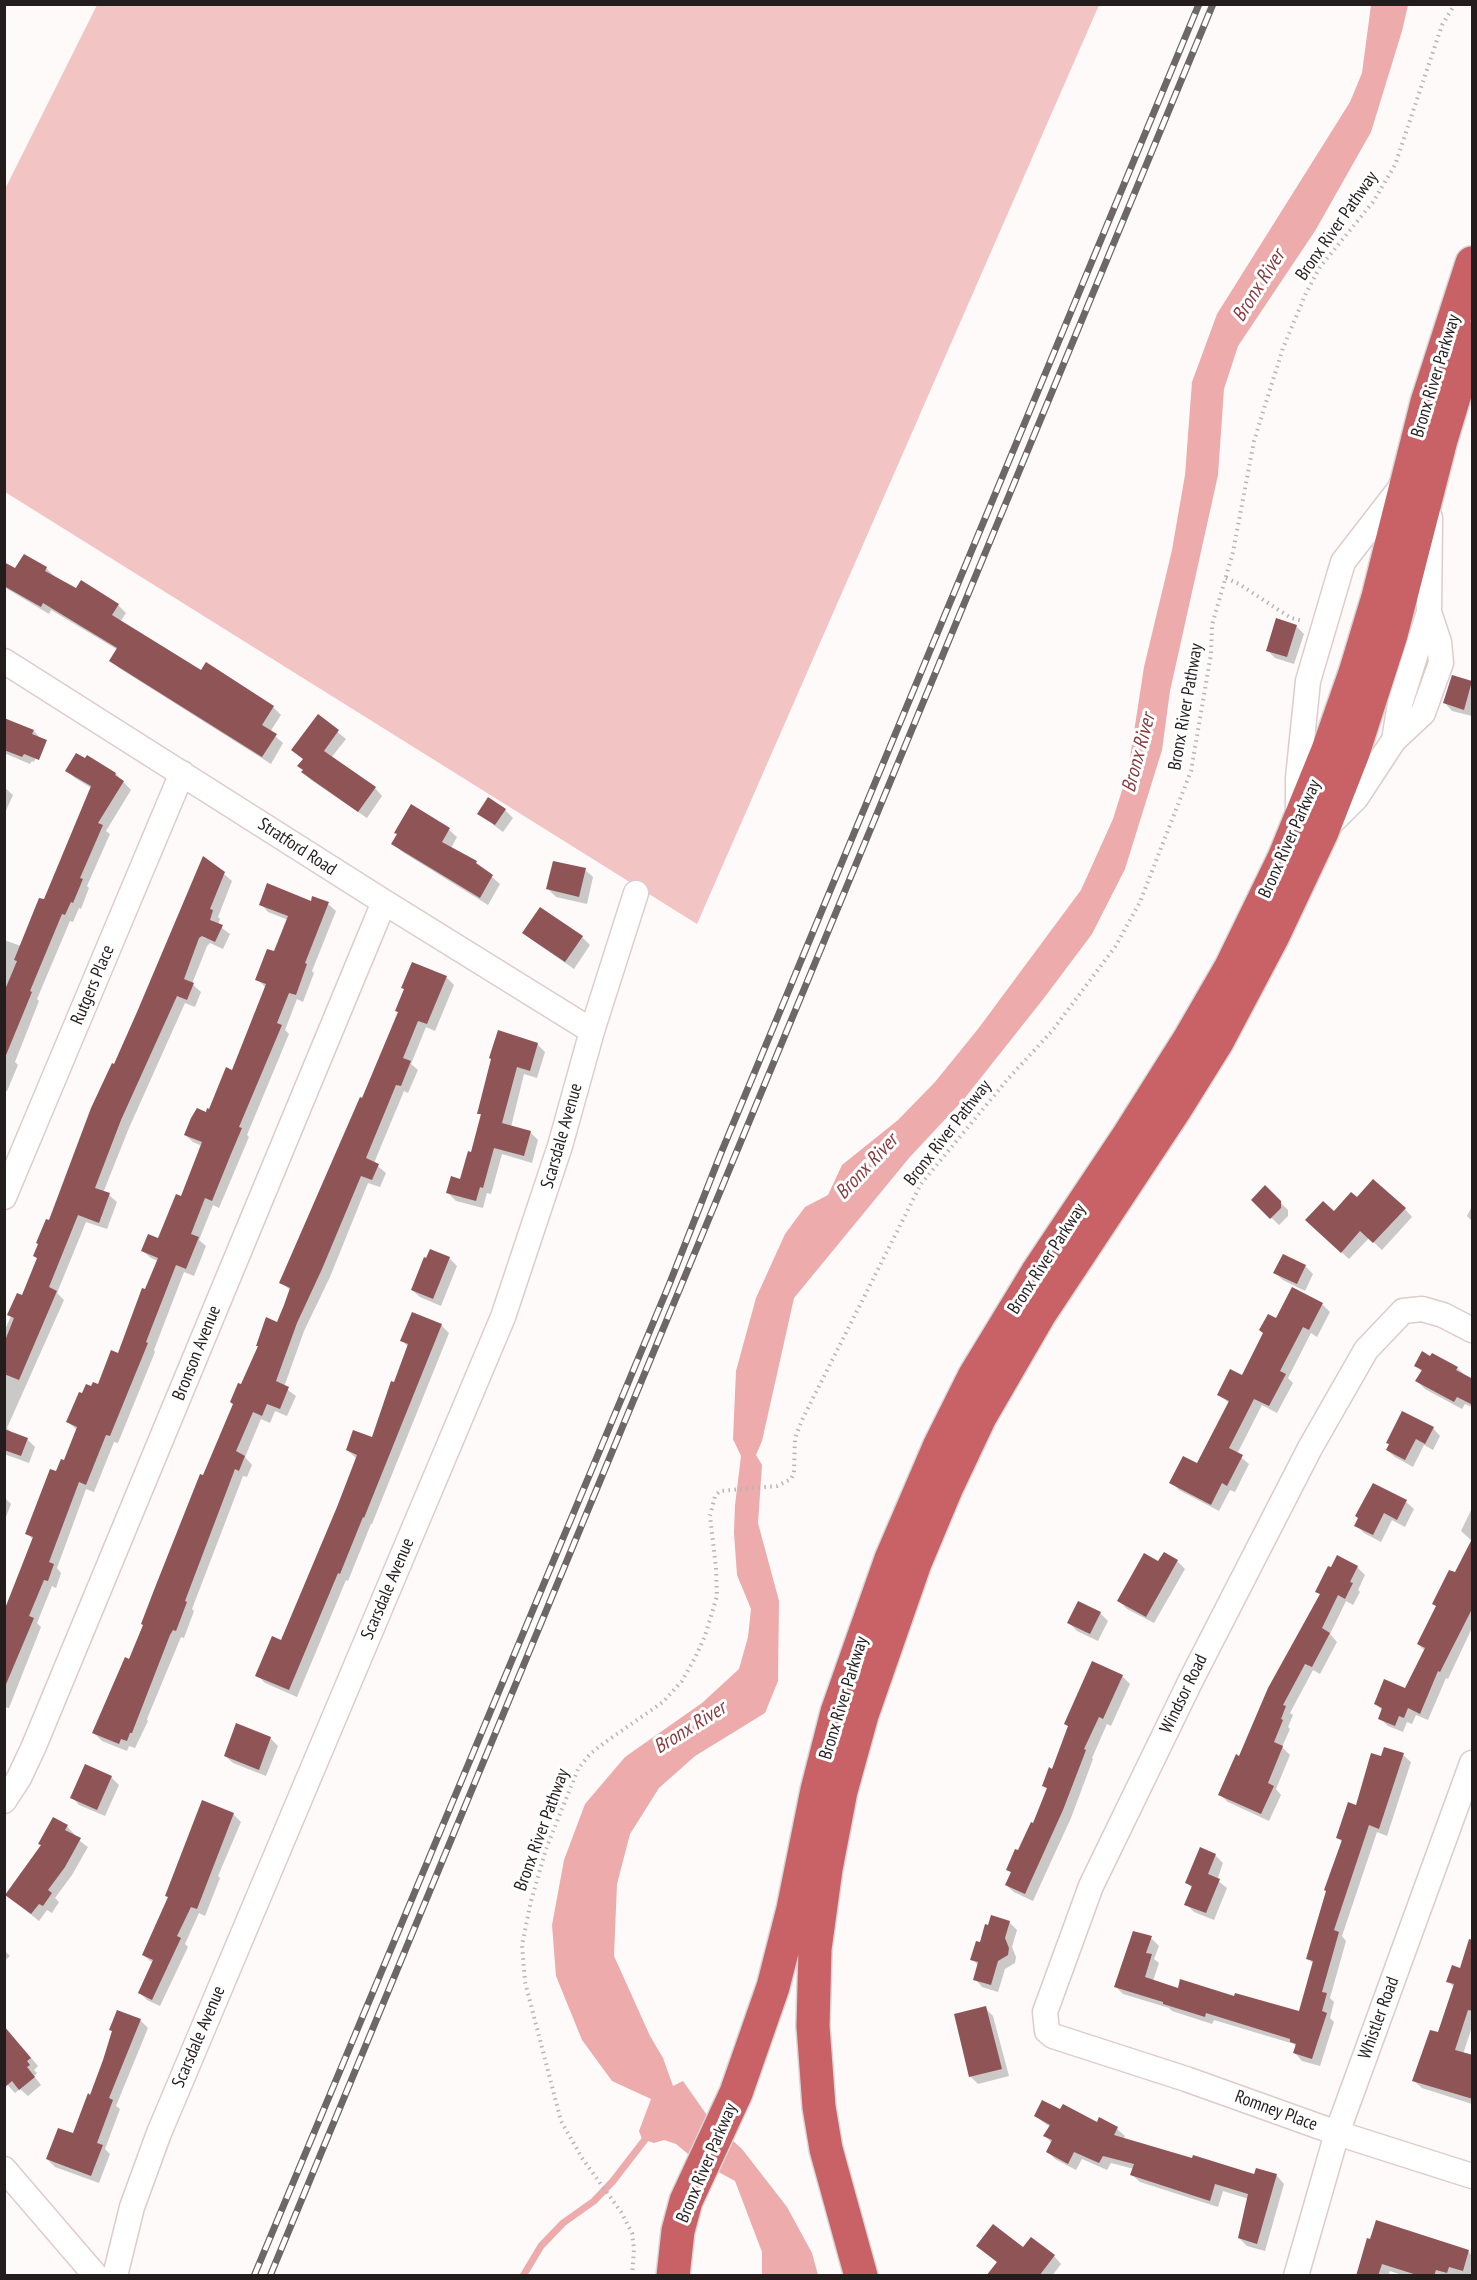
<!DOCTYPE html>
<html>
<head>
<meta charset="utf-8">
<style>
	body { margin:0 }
	#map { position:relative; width:1477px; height:2280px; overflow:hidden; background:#fefafa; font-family:"PT Sans Narrow",sans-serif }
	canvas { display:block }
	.frame { position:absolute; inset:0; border:6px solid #241d1d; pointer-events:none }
</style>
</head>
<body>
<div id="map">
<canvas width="1477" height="2280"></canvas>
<div class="frame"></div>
</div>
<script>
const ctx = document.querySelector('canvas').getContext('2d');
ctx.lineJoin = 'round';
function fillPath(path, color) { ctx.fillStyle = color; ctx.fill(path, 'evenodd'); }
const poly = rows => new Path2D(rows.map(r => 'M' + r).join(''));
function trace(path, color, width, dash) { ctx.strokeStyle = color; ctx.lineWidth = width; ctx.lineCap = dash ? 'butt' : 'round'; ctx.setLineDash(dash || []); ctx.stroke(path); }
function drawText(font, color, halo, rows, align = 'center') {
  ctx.font = font + ' "PT Sans Narrow",sans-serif'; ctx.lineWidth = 6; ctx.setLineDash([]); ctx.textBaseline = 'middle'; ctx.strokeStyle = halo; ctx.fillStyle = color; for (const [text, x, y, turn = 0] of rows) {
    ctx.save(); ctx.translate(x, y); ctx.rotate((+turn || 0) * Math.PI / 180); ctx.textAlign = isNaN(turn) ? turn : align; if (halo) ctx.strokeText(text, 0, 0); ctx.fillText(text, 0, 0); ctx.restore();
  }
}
fillPath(poly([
	[97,5,1099,5,697,924,5,492,4,191]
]), '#f2c4c3');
fillPath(poly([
	[1371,5,1408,5,1402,31,1371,132,1315,231,1238,346,1224,389,1218,475,1170,691,1162,750,1125,869,1092,934,1044,998,964,1099,909,1158,794,1298,762,1441,756,1455,762,1465,758,1523,779,1601,778,1681,765,1713,695,1756,659,1788,630,1834,617,1884,614,1956,650,2036,663,2058,673,2086,683,2081,711,2121,742,2149,787,2207,812,2253,818,2275,762,2275,762,2252,735,2181,693,2158,676,2144,664,2140,654,2143,642,2139,639,2131,651,2099,612,2081,582,2040,556,1976,552,1925,564,1860,585,1804,625,1757,702,1703,739,1669,748,1637,751,1609,737,1575,734,1533,735,1505,741,1456,733,1439,736,1371,756,1298,785,1234,805,1207,828,1195,842,1165,898,1120,935,1082,978,1029,1081,890,1113,819,1128,771,1144,667,1172,550,1185,475,1192,382,1217,314,1350,102,1362,73]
]), '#edabab');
fillPath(poly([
	[46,568,54,576,77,590,118,605,126,613,120,622,201,672,273,707,281,715,270,732,283,743,271,764,119,668,111,661,118,650,51,610,49,614,4,587,4,570],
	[1296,626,1304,634,1294,664,1275,658,1267,650],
	[1453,677,1472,684,1472,716,1452,711,1445,703],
	[318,716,346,739,331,758,375,788,382,796,367,818,311,780,303,772,304,760],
	[4,719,34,731,41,739,41,744,34,762,32,761,30,764,4,753],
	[88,757,116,774,131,790,106,831,110,834,87,886,89,888,81,909,79,908,73,922,70,921,37,999,39,1001,15,1062,18,1065,7,1091,4,1092,4,940,21,946,45,901,91,788,75,778,67,771],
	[4,787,13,795,4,815],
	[411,807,449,830,457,837,451,848,476,863,500,884,488,905,401,851,393,843],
	[505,810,513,818,503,832,479,814],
	[585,870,593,877,587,904,556,897,548,889],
	[224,874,232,881,218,917,220,919,218,925,230,934,223,949,210,943,207,946,192,984,201,992,195,1007,185,1003,129,1128,103,1193,109,1195,117,1202,107,1229,86,1222,57,1293,64,1300,7,1428,13,1434,27,1439,35,1447,29,1463,4,1454,4,1332,11,1316,22,1296,38,1259,35,1256,115,1066],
	[311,903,328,904,336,911,312,971,314,973,303,1002,297,999,285,1030,289,1034,247,1135,249,1137,219,1208,213,1205,199,1240,206,1246,194,1276,184,1272,154,1350,155,1352,118,1443,114,1442,94,1492,86,1489,57,1568,61,1573,56,1588,52,1586,37,1623,41,1627,9,1708,4,1707,4,1611,33,1540,27,1533,64,1462,77,1430,68,1422,83,1395,92,1388,99,1386,119,1355,146,1291,158,1261,151,1258,143,1251,159,1240,182,1198,202,1146,193,1142,185,1135,210,1111,233,1072,266,988,257,979,275,953,288,920,268,912,261,904],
	[540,909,582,937,590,945,574,969,532,940,524,933],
	[446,977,454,985,435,1031,426,1027,411,1064,418,1070,408,1093,404,1091,374,1163,386,1173,380,1187,368,1183,330,1277,304,1331,284,1387,296,1396,287,1416,275,1411,270,1423,261,1419,245,1457,252,1465,247,1477,243,1476,192,1609,194,1611,184,1638,181,1637,147,1719,148,1721,135,1748,129,1746,127,1751,102,1741,94,1733,130,1661,242,1386,278,1324,291,1291,281,1282,363,1100],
	[537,1044,545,1052,537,1078,524,1074,511,1127,530,1132,538,1140,532,1163,502,1154,491,1194,487,1193,483,1208,456,1201,448,1193,461,1181,472,1154,482,1116,479,1113,493,1060],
	[1265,1187,1288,1210,1288,1216,1279,1225,1253,1200],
	[1357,1199,1405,1209,1412,1217,1382,1250,1369,1238,1349,1259,1315,1228],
	[1472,1206,1472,1221,1467,1216],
	[449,1258,457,1266,441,1306,420,1297,412,1290],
	[1305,1266,1313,1274,1305,1291,1283,1280,1275,1273],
	[1293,1289,1323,1305,1330,1312,1317,1337,1311,1333,1288,1378,1293,1383,1277,1413,1262,1405,1237,1454,1249,1464,1235,1492,1230,1490,1219,1511,1179,1490,1171,1482,1197,1465,1230,1404,1218,1394,1242,1377],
	[441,1325,449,1333,372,1524,371,1524,348,1581,346,1580,297,1697,265,1683,257,1675,282,1642,357,1459,347,1450,373,1439,408,1347,402,1340],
	[1416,1365,1457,1368,1472,1381,1472,1407,1465,1404,1462,1409,1425,1389,1417,1381,1422,1372],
	[1433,1428,1440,1436,1433,1450,1424,1445,1413,1467,1395,1457,1387,1450],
	[4,1497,11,1504,4,1522],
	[1406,1502,1414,1509,1405,1527,1392,1520,1381,1542,1364,1533,1356,1525],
	[1472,1508,1472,1628,1448,1679,1446,1678,1428,1720,1416,1715,1412,1724,1407,1722,1403,1732,1388,1726,1380,1718,1383,1711,1376,1704,1406,1690,1425,1651,1418,1644,1472,1541,1461,1531],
	[1177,1561,1185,1569,1154,1623,1127,1609,1119,1601,1159,1563],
	[1357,1567,1365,1575,1358,1590,1360,1592,1353,1605,1346,1601,1330,1634,1337,1642,1320,1674,1313,1670,1290,1713,1293,1715,1288,1727,1290,1729,1282,1747,1290,1755,1276,1789,1281,1795,1269,1821,1228,1802,1220,1795,1321,1596,1317,1591],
	[1100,1613,1108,1621,1098,1641,1077,1631,1069,1623],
	[1122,1676,1130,1684,1111,1726,1107,1724,1092,1758,1093,1759,1071,1818,1033,1901,1014,1892,1006,1885,1011,1873,1008,1869,1034,1825,1048,1790,1044,1786],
	[270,1738,278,1746,266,1776,233,1763,225,1756],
	[1403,1755,1411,1762,1387,1836,1377,1832,1342,1936,1346,1941,1330,1998,1334,2002,1330,2018,1334,2022,1320,2066,1302,2061,1295,2053,1296,2047,1294,2044,1214,2020,1212,2024,1172,2011,1169,2008,1123,1994,1115,1986,1127,1949,1151,1938,1159,1946,1154,1959,1159,1963,1153,1981,1179,1989,1235,1998,1300,2013,1314,1964,1308,1959,1343,1843,1338,1838,1382,1758],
	[111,1777,119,1785,105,1816,79,1805,72,1797],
	[233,1814,241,1822,218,1876,220,1878,205,1916,199,1913,185,1944,188,1947,160,2006,147,2000,140,1993,153,1963,143,1955],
	[67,1826,74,1834,73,1836,88,1847,72,1875,55,1898,59,1902,52,1913,47,1910,39,1921,7,1895],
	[1201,1849,1216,1856,1223,1863,1217,1880,1227,1888,1214,1920,1194,1912,1186,1904,1192,1888,1187,1883],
	[1009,1922,1017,1930,1012,1947,1016,1957,1015,1963,1005,1969,998,1992,982,1987,975,1979,979,1966,972,1959,981,1944],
	[1472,1949,1472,2027,1463,2054,1472,2057,1472,2104,1422,2088,1414,2081,1439,2034,1455,1988,1448,1981,1460,1969],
	[4,1950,10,1956,4,1961],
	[985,2008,993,2016,1009,2076,978,2084,970,2076],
	[117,2012,141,2021,148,2028,116,2106,120,2109,105,2149,110,2154,99,2183,55,2167,47,2159,73,2135,91,2097,104,2061],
	[21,2046,38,2066,34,2070,37,2073,34,2076,41,2085,28,2096,20,2089,15,2093,4,2081],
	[1060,2111,1117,2129,1125,2136,1123,2139,1255,2176,1257,2170,1277,2176,1284,2184,1265,2251,1247,2246,1239,2238,1249,2199,1223,2191,1218,2207,1140,2182,1132,2175,1134,2169,1111,2163,1107,2170,1082,2159,1076,2170,1055,2159,1048,2152,1052,2143,1045,2136,1050,2127,1035,2116],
	[1368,2240,1469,2252,1472,2256,1472,2276,1405,2276,1390,2271,1388,2276,1361,2276],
	[978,2246,1023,2250,1054,2256,1061,2264,1052,2276,997,2276,998,2263]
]), '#0003');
trace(poly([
	[523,2276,541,2246,563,2223,594,2201,613,2181,650,2133]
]), '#edabab', 7);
fillPath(poly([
	[24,554,47,567,45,571,76,588,81,580,119,604,112,615,201,670,206,662,274,706,262,725,277,734,262,757,109,661,117,648,43,603,41,607,4,586,4,562,15,568],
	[1276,618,1297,625,1287,657,1266,651],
	[1452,675,1472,681,1464,710,1443,703],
	[318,714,339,730,324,751,376,787,358,812,301,772,303,770,297,766,303,759,291,750],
	[4,718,34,730,32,734,47,740,39,760,24,754,22,757,4,750],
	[76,753,85,758,87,755,116,773,115,775,124,781,98,823,103,825,80,878,83,879,73,903,71,902,65,915,62,914,30,991,32,992,4,1060,4,992,17,961,14,960,39,898,44,899,91,786,65,771],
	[488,797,506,809,495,825,477,814],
	[411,804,450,828,442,842,477,861,476,863,493,875,480,898,391,844,397,834,394,833],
	[203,856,225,872,210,909,213,910,210,920,223,925,215,942,202,936,199,938,184,979,194,983,187,1000,177,996,121,1120,95,1188,110,1193,99,1223,78,1215,49,1287,57,1291,19,1380,4,1374,4,1343,14,1318,7,1315,17,1293,22,1295,37,1258,33,1256,38,1244,36,1243,46,1219,49,1220,91,1108,112,1063,114,1064,137,1012],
	[553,861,586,868,579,897,546,889],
	[267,883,311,901,312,896,329,902,305,963,307,964,296,995,289,993,277,1023,282,1025,239,1127,242,1128,231,1154,212,1201,205,1198,191,1234,199,1237,186,1269,176,1265,146,1342,148,1343,110,1436,106,1435,86,1485,79,1482,49,1562,54,1564,48,1581,44,1580,29,1616,34,1618,4,1689,4,1611,33,1537,25,1534,50,1469,56,1471,61,1459,64,1460,77,1427,66,1422,79,1392,82,1393,86,1384,91,1386,93,1382,98,1384,111,1350,118,1353,142,1288,145,1289,158,1258,141,1251,148,1234,158,1238,176,1194,181,1196,202,1142,184,1135,191,1118,197,1108,206,1112,207,1108,209,1109,226,1067,232,1070,266,984,255,980,267,949,274,951,288,916,259,905],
	[540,907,583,936,565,962,522,933],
	[412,962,447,976,427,1024,418,1021,403,1058,411,1061,401,1086,396,1085,366,1158,379,1164,372,1180,361,1176,322,1269,297,1323,276,1381,289,1387,280,1409,267,1404,262,1416,253,1412,236,1451,245,1456,239,1471,235,1469,185,1601,187,1602,176,1631,173,1630,170,1635,132,1733,130,1733,127,1741,121,1739,119,1744,92,1733,125,1657,129,1659,143,1625,141,1624,154,1590,200,1474,203,1475,233,1404,230,1402,238,1383,241,1384,258,1346,256,1346,266,1317,277,1322,284,1305,290,1288,279,1283,360,1097,362,1098,398,1012,395,1011,404,989,401,988],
	[498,1030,538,1043,530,1071,517,1067,502,1123,531,1131,524,1156,494,1148,483,1188,480,1187,476,1201,446,1193,451,1176,460,1179,468,1151,471,1152,481,1114,477,1114,491,1059,489,1058],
	[1373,1179,1406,1208,1373,1243,1360,1231,1341,1253,1305,1220,1323,1201,1334,1211,1351,1192,1357,1197],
	[1265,1185,1281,1201,1281,1208,1270,1219,1251,1200],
	[430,1249,450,1257,433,1299,411,1290,424,1257,426,1258],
	[1283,1254,1306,1265,1297,1284,1273,1273],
	[1292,1287,1323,1303,1309,1330,1303,1327,1280,1371,1286,1374,1269,1406,1254,1399,1229,1448,1243,1455,1227,1486,1222,1483,1211,1505,1169,1483,1183,1456,1197,1463,1229,1401,1217,1395,1230,1369,1242,1375,1263,1333,1259,1330,1268,1314,1276,1318],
	[412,1312,442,1324,364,1518,363,1517,340,1574,338,1573,289,1690,255,1676,272,1636,281,1640,337,1507,357,1455,346,1450,353,1430,372,1437,391,1381,394,1382,408,1344,400,1341],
	[1422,1351,1430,1356,1432,1353,1458,1367,1456,1370,1473,1379,1473,1405,1457,1397,1454,1402,1415,1381,1422,1370,1414,1366],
	[1402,1411,1434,1427,1425,1444,1416,1439,1405,1460,1386,1450,1389,1444,1386,1443],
	[4,1429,28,1438,21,1456,4,1450],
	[1373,1483,1407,1500,1397,1520,1384,1513,1373,1535,1354,1526,1358,1518,1355,1516],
	[1473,1537,1473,1607,1440,1672,1438,1671,1420,1714,1408,1708,1404,1718,1399,1716,1395,1726,1378,1719,1382,1708,1374,1704,1384,1679,1405,1688,1425,1648,1417,1644,1436,1606,1432,1604,1449,1570,1455,1572],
	[1164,1552,1178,1560,1146,1617,1117,1601,1144,1553,1158,1561],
	[1337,1555,1358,1566,1350,1582,1353,1583,1345,1599,1338,1595,1322,1628,1330,1633,1312,1667,1305,1664,1283,1705,1286,1706,1281,1719,1283,1720,1274,1742,1283,1746,1268,1783,1274,1786,1261,1814,1218,1795,1236,1754,1239,1756,1268,1688,1320,1594,1315,1592,1328,1566,1331,1567],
	[1078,1601,1101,1612,1090,1634,1067,1623],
	[1092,1661,1123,1675,1103,1719,1099,1717,1084,1749,1086,1750,1063,1810,1025,1894,1005,1885,1011,1872,1006,1870,1015,1849,1018,1850,1031,1822,1033,1823,1047,1788,1042,1786,1049,1767,1052,1769,1068,1726,1064,1724],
	[236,1723,271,1737,259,1770,224,1756],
	[1384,1747,1404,1753,1379,1829,1369,1825,1334,1930,1339,1932,1322,1992,1327,1993,1322,2011,1327,2013,1312,2059,1293,2053,1296,2044,1290,2042,1290,2039,1206,2013,1205,2017,1163,2004,1163,2002,1114,1987,1133,1931,1152,1936,1146,1953,1152,1954,1145,1977,1178,1988,1180,1979,1234,1996,1235,1993,1299,2011,1313,1961,1306,1959,1326,1891,1324,1890,1342,1840,1336,1838,1348,1802,1356,1805,1371,1753,1381,1756],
	[85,1764,112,1776,97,1810,70,1798],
	[202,1800,234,1813,197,1909,191,1907,177,1936,181,1938,152,2000,138,1993,153,1960,142,1955,168,1897,165,1896],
	[53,1817,68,1825,65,1830,81,1838,65,1867,48,1890,52,1893,43,1906,39,1904,31,1914,5,1895,41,1845,38,1844],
	[1200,1847,1216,1854,1208,1874,1220,1879,1206,1913,1184,1905,1192,1886,1185,1883],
	[991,1915,1010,1921,1005,1938,1009,1948,1008,1955,998,1961,991,1985,973,1980,978,1962,970,1960,976,1941,980,1942,985,1924,988,1925],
	[1469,1939,1473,1940,1473,2011,1468,2010,1455,2050,1473,2055,1473,2099,1412,2081,1430,2030,1438,2032,1454,1984,1446,1982,1452,1965,1460,1968],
	[986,2006,1002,2069,969,2077,954,2014],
	[117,2010,141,2019,109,2098,113,2100,97,2143,103,2145,91,2176,46,2159,58,2128,73,2133,88,2093,90,2095,103,2060,112,2031,109,2030],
	[4,2026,31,2058,27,2061,30,2065,27,2067,35,2077,19,2090,12,2081,4,2088],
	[1042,2100,1060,2109,1063,2104,1097,2122,1099,2117,1118,2127,1114,2135,1192,2158,1193,2155,1254,2174,1256,2168,1277,2174,1257,2244,1238,2238,1248,2194,1215,2184,1210,2201,1130,2175,1134,2164,1103,2156,1099,2163,1074,2152,1068,2164,1046,2152,1052,2140,1043,2136,1050,2125,1034,2116],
	[1376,2220,1469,2250,1463,2271,1449,2267,1447,2273,1436,2270,1434,2276,1420,2276,1382,2264,1378,2276,1356,2276,1367,2238,1370,2239],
	[993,2224,1023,2247,1031,2237,1055,2255,1039,2276,986,2276,997,2262,976,2246]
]), '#8f5556');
const minor = poly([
	[4,661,384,902,592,1031],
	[1394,740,1400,704,1429,612],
	[1298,813,1298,778,1308,681,1343,562,1401,487],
	[1328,826,1356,798,1394,740,1423,713,1441,663,1439,642,1429,612,1430,518],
	[4,1197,182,773],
	[1472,1330,1443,1315,1422,1309,1403,1311,1366,1350,1310,1448,1191,1680,1091,1886,1045,2012,1047,2031,1053,2036,1186,2079,1337,2133,1472,2176],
	[4,1801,19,1778,34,1746,384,902],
	[4,2169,96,2276],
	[115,2276,132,2207,159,2133,503,1317,560,1146,592,1031,636,893],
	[1296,2276,1337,2133,1472,1763]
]);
const highway = poly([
	[673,2276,678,2231,686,2201,736,2093,773,1987,793,1909,817,1790,837,1712,891,1559,939,1447,975,1375,1037,1273,1127,1138,1190,1038,1231,967,1284,858,1328,750,1355,673,1378,597,1427,402,1472,263],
	[861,2276,826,2149,819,2107,813,2026,815,1949,826,1869,841,1791,862,1715,915,1563,946,1489,980,1417,1039,1315,1174,1111,1217,1042,1273,936,1322,832,1353,753,1391,635,1441,440,1472,338]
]);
trace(minor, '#ddcccb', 27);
trace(highway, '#d8d6d6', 36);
trace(poly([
	[1226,578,1239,584,1291,618,1303,621],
	[632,2276,634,2249,632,2233,621,2212,582,2158,561,2121,525,1982,522,1945,531,1901,546,1849,578,1769,590,1754,604,1743,663,1702,682,1681,695,1658,705,1636,717,1596,716,1568,710,1516,715,1496,720,1491,777,1486,791,1479,794,1473,795,1438,802,1420,921,1184,1007,1080,1052,1031,1115,947,1140,902,1191,771,1211,654,1212,625,1233,552,1254,441,1283,348,1306,293,1320,267,1373,202,1395,165,1442,25,1455,4]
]), '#b9b4b4', 4, [1.5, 4.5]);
trace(minor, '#fff', 24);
trace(highway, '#c96266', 33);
const rail = poly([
	[254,2276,669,1285,721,1153,1199,4],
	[270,2276,1213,4]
]);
trace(rail, '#6d6767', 7);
trace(rail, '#fff', 4.5, [14]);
drawText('18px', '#241d1d', '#fff', [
	["Bronx River Pathway",1337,226,-55],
	["Bronx River Parkway",1436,376,-73],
	["Bronx River Pathway",1186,707,-80],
	["Bronx River Parkway",1290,839,-66],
	["Stratford Road",297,847,33],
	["Rutgers Place",93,985,-67],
	["Bronx River Pathway",948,1133,-52],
	["Scarsdale Avenue",562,1136,-74],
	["Bronx River Parkway",1047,1259,-57],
	["Bronson Avenue",197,1353,-68],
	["Scarsdale Avenue",388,1589,-67],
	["Windsor Road",1184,1694,-64],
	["Bronx River Parkway",844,1698,-73],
	["Bronx River Pathway",542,1830,-70],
	["Whistler Road",1379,2018,-70],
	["Scarsdale Avenue",199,2037,-67],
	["Romney Place",1276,2111,20],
	["Bronx River Parkway",707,2163,-67]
]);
drawText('italic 20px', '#8a3b3f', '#fff', [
	["Bronx River",1259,286,-58],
	["Bronx River",1139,753,-75],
	["Bronx River",867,1167,-47],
	["Bronx River",690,1728,-32]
]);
</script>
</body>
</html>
